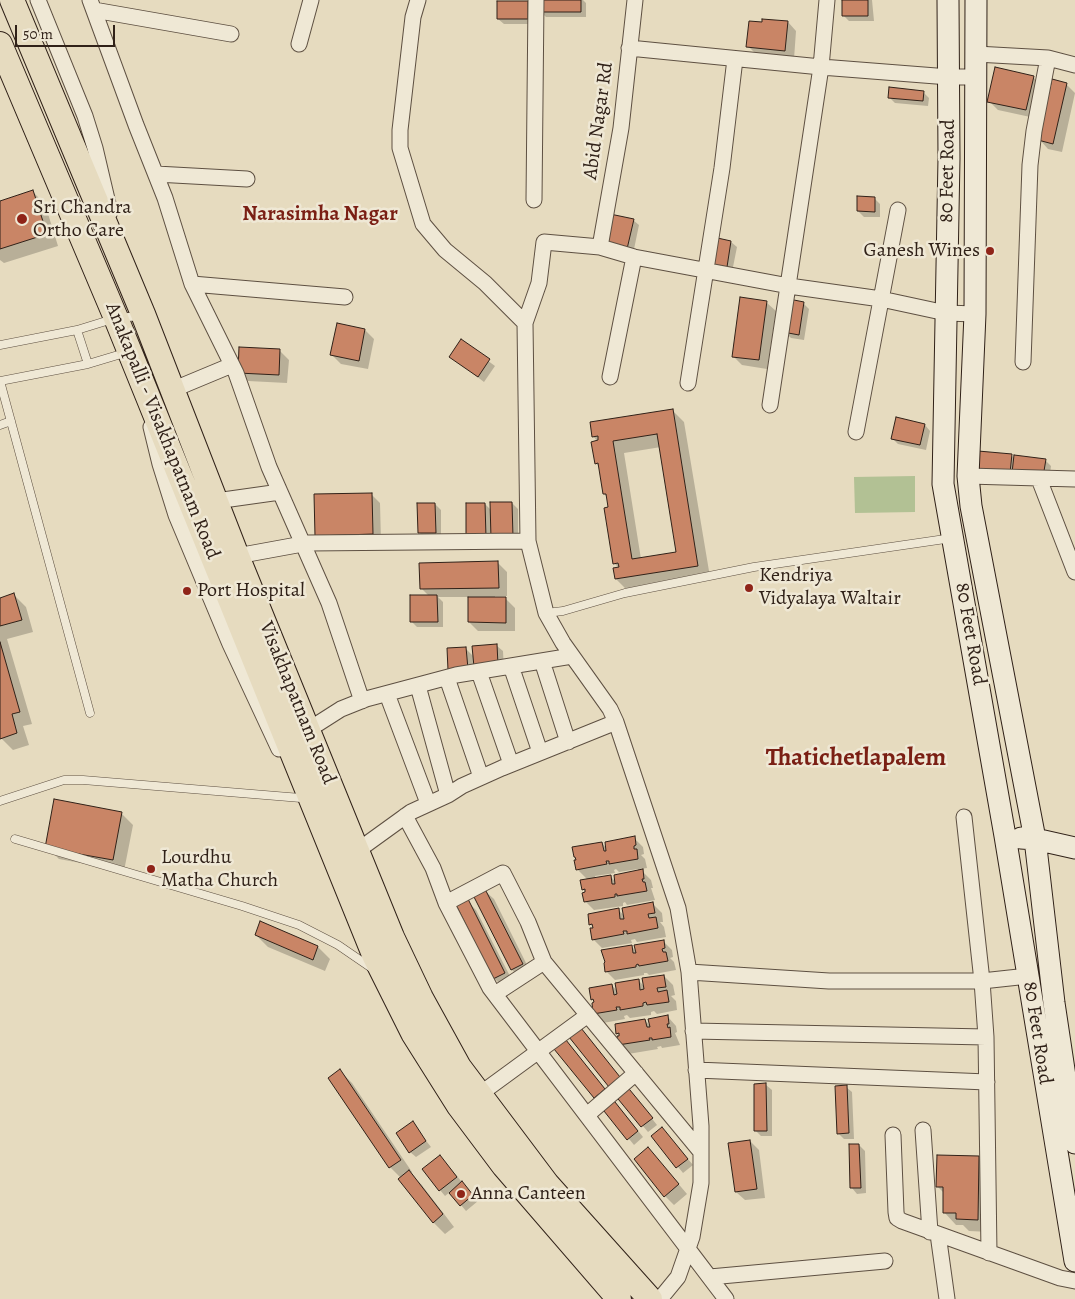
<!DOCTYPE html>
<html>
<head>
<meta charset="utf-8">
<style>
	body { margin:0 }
	#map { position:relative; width:1075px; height:1299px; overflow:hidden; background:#e6dbbf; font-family:Alegreya,serif }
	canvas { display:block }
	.scale { position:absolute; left:15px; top:25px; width:100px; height:22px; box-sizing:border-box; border:2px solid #302118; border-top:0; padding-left:6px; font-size:15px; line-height:18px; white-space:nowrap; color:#302118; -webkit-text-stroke:4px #efe8d5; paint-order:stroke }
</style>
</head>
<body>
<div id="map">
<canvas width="1075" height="1299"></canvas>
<div class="scale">50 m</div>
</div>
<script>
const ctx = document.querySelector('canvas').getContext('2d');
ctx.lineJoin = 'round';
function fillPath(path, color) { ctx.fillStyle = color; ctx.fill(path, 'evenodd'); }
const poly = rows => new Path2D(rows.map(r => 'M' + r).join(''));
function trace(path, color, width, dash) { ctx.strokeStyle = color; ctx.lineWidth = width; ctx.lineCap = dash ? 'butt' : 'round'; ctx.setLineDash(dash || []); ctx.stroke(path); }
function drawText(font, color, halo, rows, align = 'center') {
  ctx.font = font + ' Alegreya,serif'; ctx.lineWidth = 5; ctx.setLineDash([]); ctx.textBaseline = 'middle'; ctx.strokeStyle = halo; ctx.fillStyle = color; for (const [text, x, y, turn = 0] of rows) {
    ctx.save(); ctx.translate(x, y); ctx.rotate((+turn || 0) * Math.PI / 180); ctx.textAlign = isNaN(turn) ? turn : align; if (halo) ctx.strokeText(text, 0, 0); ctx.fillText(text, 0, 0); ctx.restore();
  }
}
fillPath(poly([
	[915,476,915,512,855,513,854,477]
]), '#b2c194');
fillPath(poly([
	[540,0,583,0,586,3,586,17,546,17,540,11],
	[843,0,872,0,874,21,849,21,843,15],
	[528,2,533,8,533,24,504,24,498,19],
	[788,22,796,31,794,59,757,55,748,46],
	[1033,77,1042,86,1035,118,998,110,989,101],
	[1066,84,1075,93,1062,152,1048,149,1040,140],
	[923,92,929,98,928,106,895,103,889,97],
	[33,192,45,204,58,246,4,263,0,260,0,202],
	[875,199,880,204,880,217,864,217,858,211],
	[633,220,639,225,633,254,611,249],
	[731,242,737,247,732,272,715,269],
	[741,299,767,303,776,311,767,369,742,365,733,356],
	[803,303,809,309,804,340,791,338,785,332],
	[365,330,374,339,368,369,341,364,332,355],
	[461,341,495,366,484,382,451,357],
	[280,351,289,360,287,383,248,381,239,372],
	[672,410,684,422,710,577,628,591,616,579,619,568,614,563,609,508,608,498,604,494,599,467,596,463,598,442,593,436],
	[661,447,678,553,641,559,624,453],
	[925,425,930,431,926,450,898,444,892,438],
	[1011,455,1015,459,1045,460,1051,466,1049,482,983,475],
	[371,494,380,503,381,542,326,544],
	[512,503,518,509,518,542,473,543,485,504,492,511],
	[435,504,441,510,441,538,425,538,419,532],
	[498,563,507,572,507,596,495,596,495,599,506,599,515,608,515,631,478,631,469,622,469,597,438,597,443,602,443,627,417,627,412,622,429,596,421,588],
	[14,595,26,607,33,632,7,639,32,724,23,726,29,745,13,750,1,738,0,735,0,599],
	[497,646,503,651,504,671,481,672,472,664,473,674,455,675,466,649,474,657],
	[121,813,133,825,124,871,59,859,47,847],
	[634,838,643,847,644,854,641,855,645,859,647,868,640,869,651,880,653,888,651,888,655,900,627,905,625,902,623,903,623,906,594,910,585,901,587,893,583,889,588,880,577,869,602,843,607,849],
	[616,869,619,872,638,869,638,872,616,882,610,876,596,879,595,876,615,873,614,870],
	[485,891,494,899,531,973,521,978,512,970],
	[467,901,476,910,513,982,503,987,494,978],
	[653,904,662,913,663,922,660,922,664,927,666,937,637,942,635,939,631,940,632,943,602,948,593,939,595,928,590,924,618,910,625,916],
	[261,923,318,947,330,959,325,971,268,947,256,935],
	[663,941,672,950,673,957,670,958,674,962,676,970,649,975,647,973,644,973,644,975,615,980,606,971,631,946,637,952],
	[664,976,673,985,675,995,671,996,676,1001,677,1010,657,1014,654,1011,651,1012,651,1015,630,1018,627,1015,624,1016,625,1019,603,1023,594,1014,595,1002,592,999,611,985,618,991,638,980,645,987],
	[668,1017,676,1026,677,1032,675,1033,680,1045,662,1048,661,1046,657,1047,658,1049,628,1054,620,1045,621,1037,618,1033,645,1020,651,1027],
	[581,1030,589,1038,657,1125,648,1132,616,1094],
	[565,1041,574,1050,643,1137,634,1145,556,1049],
	[340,1071,352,1083,412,1172,410,1174,421,1184,454,1227,445,1234,433,1222,401,1178,390,1167,330,1078],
	[766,1085,772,1090,772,1136,761,1136,755,1130],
	[846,1087,852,1092,854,1139,844,1139,838,1133],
	[412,1123,431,1147,416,1157,410,1152],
	[662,1128,693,1165,683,1173,653,1136],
	[750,1141,759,1150,765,1198,745,1200,736,1192],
	[859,1145,865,1151,866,1193,857,1194,852,1188],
	[648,1148,687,1194,674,1205,665,1196],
	[979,1157,991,1169,990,1232,969,1231,963,1225,956,1225,944,1212,945,1194,938,1187],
	[445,1162,478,1201,466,1211,450,1192,445,1196,440,1190]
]), '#0003');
const building = poly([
	[539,0,581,0,581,12,539,12,539,0],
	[842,0,868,0,868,16,842,16,842,0],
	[497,1,528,1,528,19,497,19,497,1],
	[762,19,788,21,785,51,746,47,749,21,762,22,762,19],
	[995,67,1034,76,1026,110,987,102,995,67],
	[1052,79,1067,83,1053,144,1038,140,1052,79],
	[889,87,924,91,923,101,888,98,889,87],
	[33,190,47,234,0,249,0,201,33,190],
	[857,196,875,197,875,212,857,211,857,196],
	[610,214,634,219,627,249,604,244,610,214],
	[713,237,731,241,727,267,708,264,713,237],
	[740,297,767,301,759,360,732,357,740,297],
	[789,299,804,302,799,335,783,332,789,299],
	[337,323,365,329,359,361,330,355,337,323],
	[461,339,490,359,478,377,449,357,461,339],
	[239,347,280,349,279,375,238,373,239,347],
	[673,409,698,566,615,579,613,568,619,567,618,563,613,564,604,508,608,507,606,494,603,494,598,463,595,464,591,442,598,440,598,436,592,437,590,422,673,409],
	[657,434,676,552,632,559,613,441,657,434],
	[896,417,925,424,920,445,891,439,896,417],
	[978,451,1012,454,1010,473,976,470,978,451],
	[1014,455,1046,459,1043,477,1012,473,1014,455],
	[372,493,373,534,315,536,314,494,372,493],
	[490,502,512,502,513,537,491,538,490,502],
	[417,503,435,503,436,533,418,533,417,503],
	[466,503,485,503,486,537,466,537,466,503],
	[498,561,499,588,420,589,419,563,498,561],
	[14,593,22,620,0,626,0,598,14,593],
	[410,595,437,595,438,622,410,622,410,595],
	[468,597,506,597,506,623,468,622,468,597],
	[0,642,20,712,12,714,17,733,0,739,0,642],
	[497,644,498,665,474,667,472,646,497,644],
	[466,647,468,669,448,670,447,648,466,647],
	[54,799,122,812,113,860,45,848,54,799],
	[635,836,636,845,634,846,634,849,637,849,638,859,609,864,609,861,606,861,607,864,576,870,574,860,576,860,575,857,574,857,572,847,602,842,604,851,606,851,605,842,635,836],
	[643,869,644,879,642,879,643,882,645,882,647,891,617,896,617,894,615,894,615,897,584,902,582,893,585,892,585,889,582,890,580,880,611,875,612,884,615,884,614,875,643,869],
	[485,889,523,964,511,970,473,895,485,889],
	[468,899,505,973,493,979,456,905,468,899],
	[653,902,655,913,648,914,649,918,656,917,658,928,627,934,627,931,623,931,624,934,592,940,590,928,593,928,592,924,589,925,588,914,619,908,620,919,624,919,622,908,653,902],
	[260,921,318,946,313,960,255,935,260,921],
	[664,940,665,948,662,949,663,952,666,952,668,961,639,966,638,964,636,965,636,967,605,972,604,963,605,962,601,950,632,945,633,953,636,953,634,945,664,940],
	[664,975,666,987,657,988,658,992,667,990,669,1002,647,1005,646,1002,643,1003,643,1006,620,1010,620,1007,616,1007,617,1010,593,1014,592,1003,594,1002,593,999,591,1000,589,988,612,984,614,995,617,994,615,983,639,979,640,990,644,989,642,978,664,975],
	[668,1015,669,1024,667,1024,668,1028,670,1027,671,1037,652,1040,652,1038,649,1038,650,1040,618,1045,617,1036,619,1036,619,1033,616,1034,615,1024,645,1019,647,1027,650,1027,648,1019,668,1015],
	[581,1028,620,1077,609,1087,569,1037,581,1028],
	[566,1040,605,1089,594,1098,554,1049,566,1040],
	[340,1069,401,1160,389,1168,328,1078,340,1069],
	[766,1083,767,1131,754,1131,754,1084,766,1083],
	[625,1084,653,1118,641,1127,614,1094,625,1084],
	[847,1085,849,1133,837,1134,835,1086,847,1085],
	[611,1097,638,1131,627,1140,600,1106,611,1097],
	[413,1121,426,1141,409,1153,396,1133,413,1121],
	[662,1127,688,1159,676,1168,651,1136,662,1127],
	[750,1140,757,1189,735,1192,728,1143,750,1140],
	[849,1144,859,1144,861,1188,850,1188,849,1144],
	[648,1147,679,1184,664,1197,634,1159,648,1147],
	[440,1155,457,1177,439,1191,422,1169,440,1155],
	[937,1155,979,1156,978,1220,956,1219,956,1213,943,1213,943,1187,936,1187,937,1155],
	[409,1170,443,1214,433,1223,398,1179,409,1170],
	[462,1181,473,1195,460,1206,449,1193,462,1181]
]);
fillPath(building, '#c98566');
trace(building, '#302118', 1);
const lane = poly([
	[77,330,88,364],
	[0,345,77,330,116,318,141,316],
	[0,381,90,713],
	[0,381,88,364,128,352],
	[0,425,11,421],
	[546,613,563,611,625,593,754,567,952,538],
	[0,801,64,780,83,780,301,798],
	[15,839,242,906,299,925,338,945,373,969]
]);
const street = poly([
	[38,0,85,116,95,148,110,212],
	[90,0,136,125,165,198,192,284,236,373,269,467,329,603,362,701],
	[418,0,413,17,400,130,400,148,423,224,445,250,485,283,525,323],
	[94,10,231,34],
	[299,44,311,0],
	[629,48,821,67,949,77,976,77],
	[976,54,1048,58,1075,65],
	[156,174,247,179],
	[534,200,536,0],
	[600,247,621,128,635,0],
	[192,284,345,297],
	[1023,362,1030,165,1034,131,1048,58],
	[610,377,634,257],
	[688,383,722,168,735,59],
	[172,390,232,365],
	[770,405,821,67,827,0],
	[151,427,160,464,176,515,230,644,279,749],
	[856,432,898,210],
	[968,476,1075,479],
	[1039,479,1075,572],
	[216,501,280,492],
	[237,556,308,543,528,541],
	[542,661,568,742],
	[511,666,540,752],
	[479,672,511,764],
	[447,678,481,777],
	[418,686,448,795],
	[387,694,428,803],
	[308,730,341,709,366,699,456,675,572,656],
	[405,816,433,868,446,903,490,988,726,1299],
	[964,817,982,981,986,1037,989,1253],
	[357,851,411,812,448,795,462,786,502,768,616,722],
	[446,903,503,873,528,922,544,962,701,1152],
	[689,972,829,981,982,981,1028,976],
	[495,994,544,962],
	[693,1031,986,1037],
	[696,1070,987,1082],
	[480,1094,588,1015],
	[587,1115,636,1073],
	[923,1130,930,1232],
	[893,1135,896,1212,897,1218,902,1221,1060,1278,1075,1281],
	[938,1234,947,1299],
	[710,1277,885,1261],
	[660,1299,678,1277,692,1237,701,1183,701,1126,689,972,678,908,616,722,610,709,563,643,546,613,528,541,525,323,539,283,544,242,600,247,634,257,789,286,881,299,946,313,975,314]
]);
const secondary = poly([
	[948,0,949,158,943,484,1005,836,1075,1261],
	[976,0,975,314,968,476,971,506,1035,839,1054,1003,1075,1143],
	[1021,838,1035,839,1075,848]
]);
const primary = poly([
	[12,0,143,314,237,556,357,851,392,937,421,998,459,1067,547,1184,650,1299],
	[0,44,116,318,375,957,413,1033,459,1106,504,1166,619,1299]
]);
trace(lane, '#5e5042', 9);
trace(street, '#5e5042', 17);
trace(secondary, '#302118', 23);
trace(primary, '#302118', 26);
trace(lane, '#efe8d5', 8);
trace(street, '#efe8d5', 15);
trace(secondary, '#efe8d5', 21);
trace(primary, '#e6dbbf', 24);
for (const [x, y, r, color] of [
	[22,219,6,"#8f2418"],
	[990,251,5,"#8f2418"],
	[749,588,5,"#8f2418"],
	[187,591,5,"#8f2418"],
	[151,869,5,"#8f2418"],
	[461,1194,5,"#8f2418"]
]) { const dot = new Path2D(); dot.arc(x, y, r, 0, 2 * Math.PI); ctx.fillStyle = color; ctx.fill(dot); trace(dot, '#efe8d5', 2); }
drawText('20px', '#302118', '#efe8d5', [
	["Abid Nagar Rd",599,121,-82],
	["80 Feet Road",948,171,-89],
	["Anakapalli - Visakhapatnam Road",162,431,68],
	["80 Feet Road",970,634,80],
	["Visakhapatnam Road",297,703,68],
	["80 Feet Road",1037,1033,81]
]);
drawText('20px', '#302118', '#efe8d5', [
	["Sri Chandra",33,208],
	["Ortho Care",33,231],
	["Ganesh Wines",980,251,"right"],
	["Kendriya",759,576],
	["Vidyalaya Waltair",759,599],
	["Port Hospital",197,591],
	["Lourdhu",161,858],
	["Matha Church",161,881],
	["Anna Canteen",471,1194]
], 'left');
drawText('bold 21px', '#7a1f14', '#efe8d5', [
	["Narasimha Nagar",320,215]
]);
drawText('bold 25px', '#7a1f14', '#efe8d5', [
	["Thatichetlapalem",856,759]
]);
</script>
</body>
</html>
